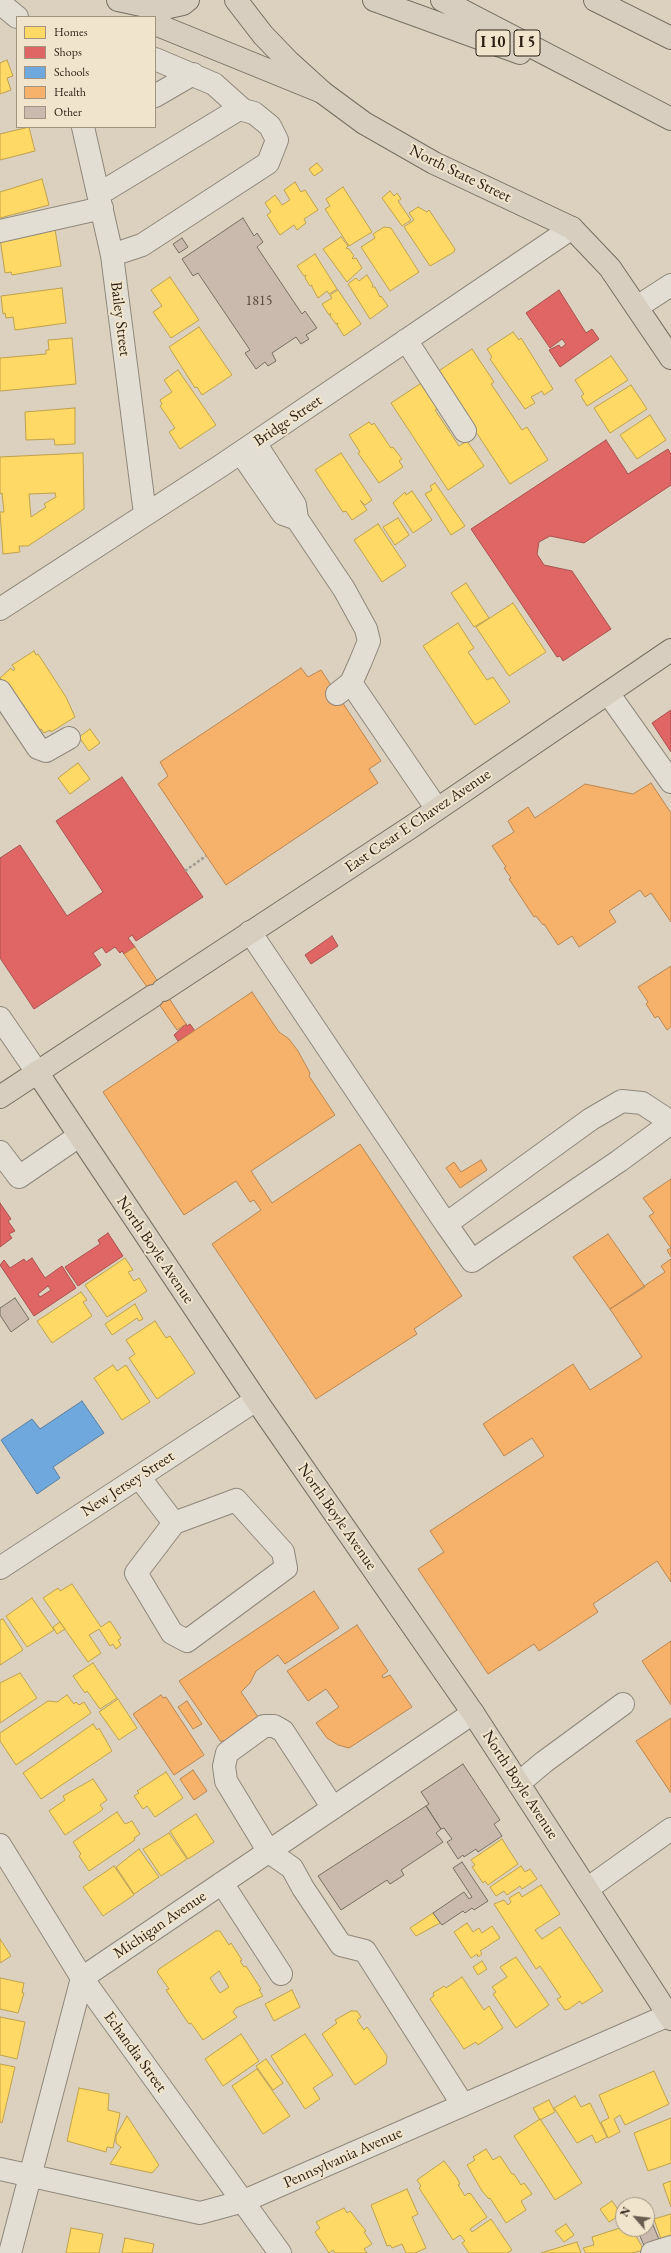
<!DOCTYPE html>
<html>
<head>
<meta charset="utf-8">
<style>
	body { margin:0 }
	#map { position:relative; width:671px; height:2253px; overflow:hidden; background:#dbd1be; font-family:"EB Garamond",serif }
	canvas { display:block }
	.legend { position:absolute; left:16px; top:16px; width:140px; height:112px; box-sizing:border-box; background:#f0e4cc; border:1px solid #a19582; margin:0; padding:5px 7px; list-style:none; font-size:12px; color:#2a1f13 }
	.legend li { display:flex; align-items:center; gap:8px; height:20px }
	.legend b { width:20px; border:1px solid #a19582 }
	.north { position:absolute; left:615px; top:2197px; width:40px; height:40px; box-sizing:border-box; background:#f0e4cc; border:1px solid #a19582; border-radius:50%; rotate:298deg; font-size:11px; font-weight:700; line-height:16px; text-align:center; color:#2a1f13 }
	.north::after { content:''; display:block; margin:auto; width:14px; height:18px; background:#685d4f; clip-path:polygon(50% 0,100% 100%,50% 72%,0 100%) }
</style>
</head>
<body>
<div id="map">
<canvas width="671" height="2253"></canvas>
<ul class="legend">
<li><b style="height:11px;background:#ffd966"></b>Homes</li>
<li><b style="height:11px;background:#e06666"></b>Shops</li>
<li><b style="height:11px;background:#6fa8dc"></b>Schools</li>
<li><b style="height:11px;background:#f6b26b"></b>Health</li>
<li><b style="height:11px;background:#cabaad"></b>Other</li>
</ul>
<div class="north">N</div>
</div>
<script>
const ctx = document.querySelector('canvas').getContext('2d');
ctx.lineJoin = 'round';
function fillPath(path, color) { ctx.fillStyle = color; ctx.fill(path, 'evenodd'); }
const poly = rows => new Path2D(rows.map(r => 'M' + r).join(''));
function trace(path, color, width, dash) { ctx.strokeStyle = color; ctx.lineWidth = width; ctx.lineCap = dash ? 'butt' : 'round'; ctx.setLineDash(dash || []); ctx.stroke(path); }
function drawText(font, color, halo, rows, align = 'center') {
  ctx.font = font + ' "EB Garamond",serif'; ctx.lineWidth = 4; ctx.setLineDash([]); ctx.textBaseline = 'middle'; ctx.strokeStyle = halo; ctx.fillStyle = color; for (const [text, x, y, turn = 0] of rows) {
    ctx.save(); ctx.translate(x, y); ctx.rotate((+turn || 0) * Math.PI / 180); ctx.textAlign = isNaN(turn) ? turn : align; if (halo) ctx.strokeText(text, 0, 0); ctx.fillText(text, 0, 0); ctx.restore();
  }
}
const homes = poly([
	[7,60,13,76,7,78,11,90,0,94,0,63,7,60],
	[29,127,35,151,0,160,0,134,29,127],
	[317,163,323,170,314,176,309,169,317,163],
	[42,179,49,205,0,218,0,192,42,179],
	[295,182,301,192,305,190,318,210,304,219,306,223,297,230,294,225,280,235,267,215,271,212,265,203,275,195,282,205,290,200,284,190,295,182],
	[343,187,372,232,349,246,325,209,330,206,326,199,343,187],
	[390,191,394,196,397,193,401,199,398,201,411,220,402,226,382,198,390,191],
	[418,207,427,212,429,210,455,249,454,252,430,266,404,227,414,220,409,213,418,207],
	[384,227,391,228,419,272,390,291,361,247,375,238,373,234,384,227],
	[55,229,61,266,12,275,11,272,5,273,0,238,55,229],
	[341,237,348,246,346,248,349,249,354,256,352,258,353,259,356,258,362,268,347,282,323,249,341,237],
	[315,254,337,289,329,294,327,291,318,298,312,287,312,285,310,286,305,278,306,275,304,276,297,266,315,254],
	[367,275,373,285,372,287,375,287,380,297,381,296,388,306,370,319,348,284,356,278,359,281,367,275],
	[170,277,199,320,171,338,153,312,162,306,151,290,170,277],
	[62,288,66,323,15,330,13,317,6,318,5,313,3,314,1,296,62,288],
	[338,290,361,324,344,336,337,325,338,323,336,324,330,316,331,313,329,315,322,304,332,298,330,295,338,290],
	[199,327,232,375,202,395,197,387,195,388,169,347,199,327],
	[513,332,519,340,521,338,553,389,544,395,542,391,531,397,535,403,525,409,490,359,492,357,487,349,513,332],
	[72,338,76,384,0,391,0,358,46,354,46,350,49,350,48,340,72,338],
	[472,349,494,382,491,384,522,430,527,427,548,460,510,484,437,372,472,349],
	[611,356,628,380,587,406,581,396,584,394,575,380,611,356],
	[178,370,216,425,180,449,169,432,175,428,160,406,162,404,160,400,172,392,164,380,178,370],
	[426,380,443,405,435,410,459,446,467,441,484,466,448,490,391,403,426,380],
	[631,385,647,409,610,433,594,408,631,385],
	[75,408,75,444,55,445,54,439,26,440,25,412,75,408],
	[650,415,666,440,637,459,620,435,650,415],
	[369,422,372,425,374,423,391,448,393,447,402,459,399,461,403,467,379,483,358,453,360,452,349,435,369,422],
	[83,453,84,509,28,546,19,546,20,552,3,554,0,512,4,512,2,493,0,494,0,457,83,453],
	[55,493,56,497,44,504,46,507,31,517,29,494,55,493],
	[341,453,372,500,365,505,360,500,367,510,352,520,346,511,343,512,315,470,341,453],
	[435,483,465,526,451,535,425,494,432,490,430,486,435,483],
	[412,491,432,520,413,533,393,503,405,492,406,495,412,491],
	[398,518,409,535,395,545,383,527,398,518],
	[378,524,406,566,382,582,354,540,378,524],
	[466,583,489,618,474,627,451,593,466,583],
	[513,603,546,652,509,676,476,627,513,603],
	[458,623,474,648,468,652,487,680,493,677,510,702,475,725,423,646,458,623],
	[34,651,36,655,38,654,66,697,75,717,51,732,50,730,44,733,41,729,39,730,28,721,0,678,11,668,13,671,15,669,12,665,34,651],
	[90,729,100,743,89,751,79,737,90,729],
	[78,763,90,779,70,794,58,778,78,763],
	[125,1258,133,1270,128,1272,134,1281,139,1278,147,1291,107,1317,85,1285,125,1258],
	[81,1292,87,1300,83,1302,92,1316,52,1343,37,1321,81,1292],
	[135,1304,143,1319,139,1321,137,1318,112,1335,105,1324,135,1304],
	[155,1321,166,1338,170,1336,195,1373,157,1399,129,1358,135,1354,126,1340,155,1321],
	[113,1365,117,1371,126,1365,150,1402,122,1420,94,1378,113,1365],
	[72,1584,101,1627,110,1621,121,1638,118,1640,121,1645,116,1649,113,1644,110,1646,99,1629,89,1635,101,1653,88,1662,43,1598,58,1588,60,1591,72,1584],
	[32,1598,54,1630,27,1647,6,1616,32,1598],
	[3,1619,23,1650,0,1665,0,1620,3,1619],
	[60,1622,65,1629,57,1634,53,1627,60,1622],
	[93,1663,117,1698,100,1709,87,1691,85,1693,73,1676,93,1663],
	[20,1673,37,1698,0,1723,0,1683,20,1673],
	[67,1695,74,1704,76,1702,79,1705,84,1702,91,1713,16,1765,0,1741,0,1733,48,1701,57,1702,67,1695],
	[118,1699,137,1728,119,1740,99,1712,118,1699],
	[93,1724,97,1730,99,1728,112,1751,41,1799,23,1773,93,1724],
	[166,1772,183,1798,155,1817,147,1806,143,1809,134,1796,139,1793,137,1791,166,1772],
	[93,1779,107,1800,100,1805,103,1809,101,1811,65,1835,49,1811,65,1800,63,1796,93,1779],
	[117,1812,125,1824,132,1821,140,1834,134,1838,135,1840,89,1871,79,1856,81,1854,73,1842,117,1812],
	[196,1814,214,1842,188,1859,170,1831,196,1814],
	[169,1833,187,1859,161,1876,143,1849,169,1833],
	[502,1839,518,1864,488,1885,485,1881,483,1883,472,1867,475,1865,471,1860,502,1839],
	[139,1849,159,1877,134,1894,116,1867,139,1849],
	[114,1866,134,1895,103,1916,83,1887,114,1866],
	[521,1866,525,1872,530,1869,537,1879,522,1889,520,1886,507,1895,504,1891,496,1896,490,1887,521,1866],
	[541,1885,560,1914,535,1930,542,1939,560,1927,603,1991,582,2004,580,2001,569,2009,565,2010,557,1999,561,1997,540,1966,536,1969,494,1904,504,1900,508,1905,511,1902,509,1898,519,1892,522,1897,541,1885],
	[433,1913,440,1923,416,1936,410,1928,433,1913],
	[467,1923,473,1932,479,1928,482,1933,492,1926,500,1938,480,1951,482,1954,478,1957,477,1954,471,1958,454,1932,467,1923],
	[216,1931,220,1931,229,1945,231,1943,242,1960,240,1961,244,1967,246,1966,261,1989,259,1990,263,1996,236,2008,233,2012,237,2017,203,2040,191,2023,189,2024,166,1990,169,1989,157,1972,159,1969,216,1931],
	[219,1971,229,1987,220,1993,210,1978,219,1971],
	[0,1939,11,1956,0,1963,0,1939],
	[516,1957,549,2005,516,2028,493,1994,496,1992,492,1987,507,1977,500,1967,516,1957],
	[482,1961,487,1969,478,1975,473,1967,482,1961],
	[462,1977,484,2010,489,2006,503,2028,478,2045,476,2042,464,2049,430,1999,434,1996,433,1993,444,1986,446,1988,462,1977],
	[0,1978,24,1983,22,1993,24,1993,18,2013,0,2009,0,1978],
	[292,1990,300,2007,274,2021,265,2004,292,1990],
	[351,2011,357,2011,361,2017,357,2020,364,2030,367,2027,370,2031,387,2056,386,2064,355,2085,322,2034,337,2023,335,2020,351,2011],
	[0,2017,25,2022,17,2059,0,2055,0,2017],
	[241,2034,259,2061,223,2086,205,2059,241,2034],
	[305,2034,333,2075,313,2088,320,2099,305,2109,271,2056,305,2034],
	[266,2059,283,2083,273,2090,256,2066,266,2059],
	[0,2064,15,2067,2,2123,0,2122,0,2064],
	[257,2069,290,2116,263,2134,232,2086,257,2069],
	[654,2071,669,2104,625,2125,620,2115,614,2119,620,2132,608,2138,601,2122,609,2118,599,2095,654,2071],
	[79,2088,109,2094,108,2110,120,2113,113,2148,107,2147,106,2152,67,2141,79,2088],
	[575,2096,581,2107,590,2103,607,2137,596,2143,592,2135,577,2143,554,2108,575,2096],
	[549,2100,555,2112,540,2120,533,2108,549,2100],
	[127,2116,159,2165,152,2173,110,2164,121,2147,116,2143,116,2136,127,2116],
	[671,2118,671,2163,648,2171,634,2133,671,2118],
	[540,2119,582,2183,555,2200,514,2136,540,2119],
	[486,2149,493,2160,500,2156,512,2174,514,2174,521,2185,524,2183,532,2194,521,2201,526,2210,506,2223,490,2198,489,2199,482,2191,467,2165,475,2160,473,2157,486,2149],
	[444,2161,457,2178,460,2184,458,2185,465,2196,468,2193,471,2194,487,2217,470,2229,472,2232,491,2219,512,2250,507,2253,469,2253,462,2243,465,2241,460,2235,453,2240,419,2188,421,2186,417,2180,444,2161],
	[671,2181,671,2207,663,2184,671,2181],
	[407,2189,418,2214,412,2217,426,2248,415,2253,406,2253,402,2244,392,2248,390,2245,387,2246,371,2205,407,2189],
	[612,2201,621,2214,609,2222,600,2209,612,2201],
	[344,2208,347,2213,350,2211,366,2231,364,2232,372,2244,364,2249,367,2253,335,2253,333,2250,329,2253,315,2232,320,2228,316,2222,344,2208],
	[671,2214,671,2239,662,2242,654,2219,671,2214],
	[566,2224,574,2235,564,2242,555,2231,566,2224],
	[623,2227,623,2229,632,2229,644,2250,632,2253,586,2253,583,2248,594,2245,592,2237,623,2227],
	[71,2228,103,2234,99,2253,66,2253,71,2228],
	[125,2238,154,2244,152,2253,122,2253,125,2238],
	[577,2242,581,2253,541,2253,567,2245,577,2242]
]);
fillPath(homes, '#ffd966');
trace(homes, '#bfa14d', 1);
const shops = poly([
	[559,290,586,333,592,329,599,339,560,367,549,350,559,345,561,348,566,344,562,339,550,348,526,313,559,290],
	[606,440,628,474,668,449,671,454,671,485,584,543,550,536,539,542,537,554,544,565,572,571,611,629,563,661,560,656,557,657,471,529,606,440],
	[671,710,671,752,652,723,671,710],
	[122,777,203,897,136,941,132,935,128,938,135,947,124,954,122,951,120,953,115,947,106,953,102,947,93,953,101,965,34,1009,0,958,0,858,20,845,67,916,103,892,56,821,122,777],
	[332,936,338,946,311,964,305,955,332,936],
	[186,1024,187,1026,190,1024,195,1031,178,1041,174,1035,186,1024],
	[0,1203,11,1219,8,1221,15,1231,9,1234,12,1238,0,1247,0,1203],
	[108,1233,123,1256,78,1286,65,1267,100,1244,98,1240,108,1233],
	[32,1258,45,1278,62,1266,76,1288,34,1316,0,1265,4,1260,10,1268,24,1259,26,1262,32,1258],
	[48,1286,51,1290,40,1297,38,1294,48,1286]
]);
fillPath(shops, '#e06666');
trace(shops, '#a9514d', 1);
const schools = poly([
	[82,1401,104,1433,53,1467,60,1478,37,1494,1,1440,32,1419,40,1429,82,1401]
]);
fillPath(schools, '#6fa8dc');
trace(schools, '#5a7fa0', 1);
const health = poly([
	[301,668,308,677,321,670,381,761,369,769,378,783,226,885,158,784,168,776,160,762,301,668],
	[651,783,671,813,671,922,651,893,645,897,640,890,609,911,616,922,579,947,572,936,558,945,544,924,543,925,536,916,534,917,509,879,511,878,504,868,506,867,492,846,514,832,508,821,528,807,535,818,585,784,633,794,651,783],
	[135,947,186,1024,177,1030,124,954,135,947],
	[671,966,671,1027,667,1030,658,1016,655,1018,646,1004,648,1002,638,987,671,966],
	[252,992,279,1032,289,1039,298,1051,310,1073,309,1076,335,1115,251,1171,272,1203,360,1144,462,1296,414,1329,417,1334,316,1399,212,1244,261,1210,254,1200,250,1202,236,1181,184,1215,103,1092,252,992],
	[481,1160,487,1170,460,1188,446,1168,454,1162,461,1172,481,1160],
	[671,1179,671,1257,667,1250,671,1248,649,1216,654,1213,643,1198,671,1179],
	[608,1234,645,1287,610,1309,573,1257,608,1234],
	[671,1259,671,1582,657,1561,593,1604,598,1612,539,1651,534,1644,488,1674,418,1569,444,1552,430,1531,544,1456,532,1438,504,1456,483,1424,573,1364,590,1390,642,1357,610,1309,665,1272,661,1266,671,1259],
	[314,1591,339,1628,285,1664,278,1655,256,1671,250,1683,241,1692,258,1717,226,1745,223,1740,221,1742,179,1681,314,1591],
	[357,1625,388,1671,382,1676,383,1678,390,1675,412,1707,349,1748,338,1745,327,1738,316,1723,339,1707,326,1689,308,1701,287,1671,357,1625],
	[671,1641,671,1705,642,1661,671,1641],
	[161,1695,163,1698,166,1697,204,1755,174,1775,133,1714,161,1695],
	[187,1701,202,1724,193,1729,178,1707,187,1701],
	[671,1718,671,1793,636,1741,671,1718],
	[193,1770,207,1791,194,1800,180,1779,193,1770]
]);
fillPath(health, '#f6b26b');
trace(health, '#b98651', 1);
const building = poly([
	[243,218,254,236,257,233,263,242,257,247,302,314,305,311,317,328,306,335,309,339,301,344,296,337,272,353,276,361,268,366,265,362,256,369,245,353,250,350,198,273,193,276,182,259,243,218],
	[182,238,188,247,179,253,173,244,182,238],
	[15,1298,29,1319,11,1332,0,1315,0,1308,15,1298],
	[463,1764,500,1820,494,1824,502,1836,478,1852,476,1849,464,1857,463,1855,458,1859,447,1842,452,1839,444,1828,441,1829,426,1806,429,1804,421,1792,463,1764],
	[426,1806,441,1829,436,1833,443,1842,401,1870,404,1875,390,1884,387,1880,341,1910,318,1876,426,1806],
	[462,1862,488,1901,474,1910,472,1908,465,1913,463,1911,442,1925,433,1913,464,1892,469,1899,472,1897,453,1868,462,1862],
	[651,2220,660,2242,645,2248,637,2229,647,2229,647,2222,651,2220]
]);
fillPath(building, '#cabaad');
trace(building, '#766f64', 1);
const minor = poly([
	[0,3,17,17],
	[155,59,214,84,243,110],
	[155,96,193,74],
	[83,127,112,255,145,514],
	[99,194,239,109,254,113,270,126,277,140,268,163,142,245,112,255],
	[0,231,102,208],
	[637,307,671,285],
	[406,340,465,431],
	[255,443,295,505,297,519,344,589,366,629,369,641,360,663,351,683,337,694],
	[241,453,283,514,297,519],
	[0,609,222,465,572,228],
	[351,683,437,809],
	[0,691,38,748,46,751,69,738],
	[608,693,671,782],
	[250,932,446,1224],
	[0,1018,37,1072],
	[671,1122,642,1103,622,1101,591,1119,446,1224,472,1261,619,1161,671,1123],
	[0,1152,19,1177,79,1136],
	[139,1477,174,1523,136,1573,172,1633,187,1641,286,1568,283,1552,236,1500,174,1523],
	[0,1568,256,1400],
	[519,1783,544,1762,623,1704],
	[333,1808,283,1731,274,1726,264,1726,227,1753,224,1766,226,1781,269,1852,292,1868,303,1888,341,1945,365,1951,463,2105],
	[0,1845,82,1978,280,2253],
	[222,1883,281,1974],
	[587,1889,671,1829],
	[0,2169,200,2213,244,2201,671,2014],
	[10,2253,82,1978,473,1713],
	[652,2253,671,2247]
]);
const major = poly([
	[236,0,263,35,289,62,322,92,364,123,434,163,572,228,610,268,671,358],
	[163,990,411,827,671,650],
	[37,1072,256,1400,473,1713,671,2019],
	[0,1097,153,996]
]);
const highway = poly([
	[118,0,160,9,183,4,188,0],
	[374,0,520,53],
	[442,0,671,119],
	[595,0,671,38],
	[155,24,322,92]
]);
trace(minor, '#8f877b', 24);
trace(major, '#766f64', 24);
trace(highway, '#766f64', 24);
trace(poly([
	[185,871,206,856]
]), '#a19c94', 2.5, [3, 2]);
trace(minor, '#e3ded4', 22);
trace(major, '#d7cebf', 22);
trace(highway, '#d7cebf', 22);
drawText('14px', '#53463a', null, [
	["1815",259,301]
]);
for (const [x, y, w] of [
	[493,43,34],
	[527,43,26]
]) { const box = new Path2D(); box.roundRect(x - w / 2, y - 13, w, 26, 3); ctx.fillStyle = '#f0e4cc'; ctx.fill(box); trace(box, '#2a1f13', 1); }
drawText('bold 15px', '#2a1f13', null, [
	["I 10",493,43],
	["I 5",527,43]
]);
drawText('16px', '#2a1f13', '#f0e4cc', [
	["North State Street",460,174,26],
	["Bailey Street",120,319,83],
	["Bridge Street",288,421,-34],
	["East Cesar E Chavez Avenue",418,821,-34],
	["North Boyle Avenue",155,1250,56],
	["New Jersey Street",128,1484,-33],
	["North Boyle Avenue",337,1517,55],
	["North Boyle Avenue",520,1785,57],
	["Michigan Avenue",160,1925,-34],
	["Echandia Street",135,2052,54],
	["Pennsylvania Avenue",343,2158,-24]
]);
</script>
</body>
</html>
